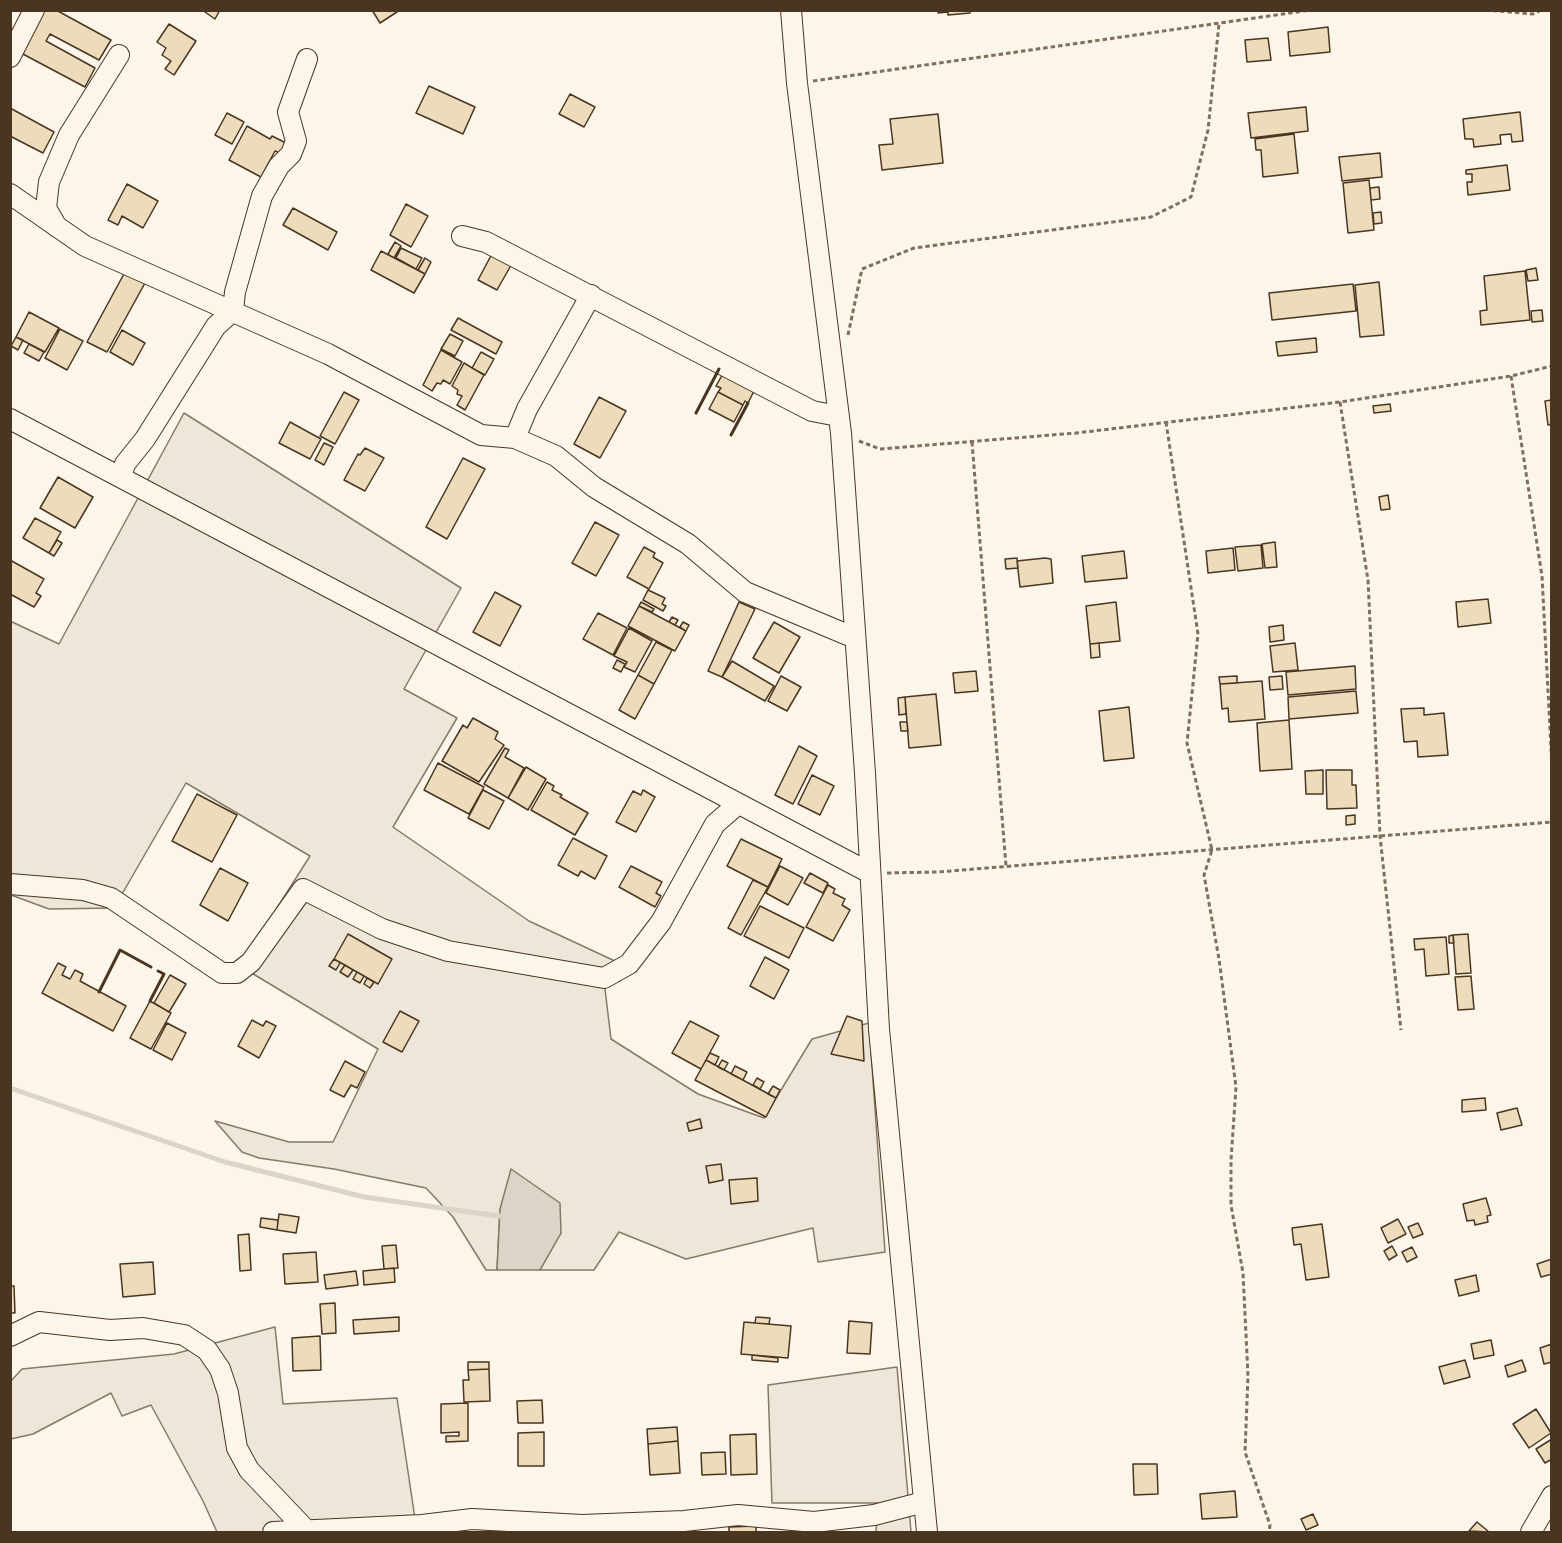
<!DOCTYPE html>
<html>
<head>
<meta charset="utf-8">
<style>
	body { margin:0 }
	#map { position:relative; width:1562px; height:1543px; overflow:hidden; background:#fbf6e9; font-family:Quicksand,sans-serif }
	canvas { display:block }
	.frame { position:absolute; inset:0; border:12px solid #4a3520; pointer-events:none }
</style>
</head>
<body>
<div id="map">
<canvas width="1562" height="1543"></canvas>
<div class="frame"></div>
</div>
<script>
const ctx = document.querySelector('canvas').getContext('2d');
ctx.lineJoin = 'round';
function fillPath(path, color) { ctx.fillStyle = color; ctx.fill(path, 'evenodd'); }
const poly = rows => new Path2D(rows.map(r => 'M' + r).join(''));
function trace(path, color, width, dash) { ctx.strokeStyle = color; ctx.lineWidth = width; ctx.lineCap = dash ? 'butt' : 'round'; ctx.setLineDash(dash || []); ctx.stroke(path); }
const green = poly([
	[184,413,461,588,404,689,457,718,393,827,529,921,617,962,605,989,611,1039,698,1094,764,1118,812,1039,869,1023,885,1252,818,1262,813,1228,686,1259,619,1232,594,1270,540,1270,561,1233,500,1209,497,1270,486,1270,453,1217,426,1188,334,1169,259,1158,242,1152,215,1121,289,1142,333,1142,378,1049,240,966,310,856,186,783,114,908,49,909,11,895,10,621,59,644,184,413],
	[275,1327,283,1404,397,1398,417,1532,217,1532,203,1501,151,1405,122,1416,111,1393,33,1434,11,1439,11,1381,22,1369,174,1354,275,1327],
	[897,1367,911,1532,876,1532,878,1503,772,1503,768,1385,897,1367]
]);
fillPath(green, '#ede6d9');
trace(green, '#887966', 1.5);
const water = poly([
	[511,1169,560,1203,561,1233,540,1270,497,1270,500,1209,511,1169]
]);
fillPath(water, '#dcd4c6');
trace(water, '#887966', 1.5);
trace(poly([
	[10,1088,225,1162,364,1197,506,1217]
]), '#dcd4c6', 5);
const building = poly([
	[44,10,56,10,111,40,99,60,50,34,46,41,95,68,85,87,21,53,44,10],
	[202,10,220,10,215,19,202,10],
	[372,10,400,10,380,23,372,10],
	[938,10,970,10,970,13,948,15,948,12,938,13,938,10],
	[169,24,196,41,174,75,165,69,171,61,162,55,166,48,157,42,169,24],
	[1328,27,1330,52,1290,56,1288,32,1328,27],
	[1268,38,1271,60,1247,62,1245,40,1268,38],
	[429,86,475,107,463,134,416,113,429,86],
	[570,94,595,107,584,127,559,114,570,94],
	[1306,107,1308,131,1251,138,1248,113,1306,107],
	[10,108,54,132,43,153,10,136,10,108],
	[1520,112,1523,141,1512,142,1511,134,1500,135,1501,144,1474,147,1473,139,1465,139,1463,119,1520,112],
	[227,113,244,122,232,144,215,135,227,113],
	[938,114,943,163,882,170,879,145,893,144,890,119,938,114],
	[247,126,270,139,272,136,286,143,280,153,275,151,261,177,229,160,247,126],
	[1294,134,1298,173,1263,177,1261,150,1256,150,1255,139,1294,134],
	[1380,153,1382,177,1342,181,1339,157,1380,153],
	[1507,165,1510,190,1468,195,1467,182,1472,182,1472,174,1466,174,1466,170,1507,165],
	[1369,180,1374,230,1348,233,1343,183,1369,180],
	[127,184,158,201,143,228,122,216,118,225,108,220,127,184],
	[1379,187,1380,199,1371,200,1370,188,1379,187],
	[406,204,428,216,411,247,390,235,406,204],
	[293,208,337,232,328,250,283,225,293,208],
	[1381,212,1382,223,1374,224,1373,213,1381,212],
	[395,242,401,246,394,258,388,254,395,242],
	[401,248,422,258,416,269,396,258,401,248],
	[494,250,514,260,497,290,478,280,494,250],
	[381,251,425,274,414,293,371,270,381,251],
	[425,258,431,262,425,274,418,270,425,258],
	[1536,268,1538,280,1528,281,1526,270,1536,268],
	[1525,271,1530,320,1481,325,1480,311,1487,310,1484,276,1525,271],
	[125,272,145,283,107,352,87,342,125,272],
	[1379,282,1384,335,1360,337,1355,285,1379,282],
	[1353,284,1356,311,1272,320,1269,293,1353,284],
	[1542,310,1543,321,1532,322,1531,311,1542,310],
	[29,312,59,328,45,352,16,337,29,312],
	[458,318,502,342,496,354,451,330,458,318],
	[60,329,83,341,67,370,45,358,60,329],
	[122,330,145,343,133,365,110,352,122,330],
	[450,334,463,341,455,356,441,349,450,334],
	[16,337,23,340,18,350,11,346,16,337],
	[1316,338,1317,352,1278,356,1276,342,1316,338],
	[29,344,44,352,39,361,24,353,29,344],
	[441,350,462,362,450,384,443,380,441,384,437,383,432,391,423,385,441,350],
	[481,352,494,359,485,375,472,368,481,352],
	[464,363,484,375,465,410,457,405,462,396,457,394,458,390,452,386,464,363],
	[725,370,756,387,748,403,745,401,743,405,718,392,721,388,716,386,725,370],
	[344,392,359,400,335,444,320,436,344,392],
	[718,392,743,405,734,422,709,409,718,392],
	[599,397,626,411,600,458,574,444,599,397],
	[1552,400,1552,424,1548,425,1545,401,1552,400],
	[1390,404,1391,411,1374,413,1373,406,1390,404],
	[290,422,321,439,310,459,279,443,290,422],
	[324,443,333,447,324,465,315,460,324,443],
	[365,448,384,458,365,491,344,480,358,454,360,455,365,448],
	[463,458,485,469,447,539,426,527,463,458],
	[58,477,93,497,75,528,40,508,58,477],
	[1388,495,1390,509,1381,510,1379,497,1388,495],
	[35,518,61,532,49,553,23,538,35,518],
	[595,522,619,535,596,576,572,563,595,522],
	[57,540,62,543,54,556,49,553,57,540],
	[1275,542,1277,567,1265,568,1262,544,1275,542],
	[1261,545,1263,568,1238,571,1235,547,1261,545],
	[644,547,655,553,653,557,663,563,649,589,627,577,644,547],
	[1233,548,1235,570,1208,573,1206,551,1233,548],
	[1124,551,1127,578,1085,582,1082,556,1124,551],
	[1017,558,1018,568,1006,569,1005,559,1017,558],
	[1045,558,1051,559,1053,583,1020,587,1017,561,1045,558],
	[10,560,44,579,36,593,41,596,34,607,10,594,10,560],
	[648,590,665,598,662,604,666,606,663,611,643,600,648,590],
	[495,592,521,606,500,646,473,632,495,592],
	[1488,599,1491,623,1458,627,1456,602,1488,599],
	[641,602,654,609,652,612,639,606,641,602],
	[739,602,755,609,722,677,708,671,739,602],
	[1116,602,1120,641,1090,644,1086,606,1116,602],
	[639,606,686,631,675,651,628,626,639,606],
	[598,613,627,628,613,655,583,639,598,613],
	[672,617,678,620,675,625,669,622,672,617],
	[683,622,689,625,686,631,680,627,683,622],
	[774,622,800,637,779,673,753,658,774,622],
	[1283,625,1284,640,1270,642,1269,627,1283,625],
	[629,628,652,641,635,672,624,667,627,662,614,656,629,628],
	[656,642,672,650,654,684,638,675,656,642],
	[1099,643,1100,657,1091,658,1090,644,1099,643],
	[1295,643,1298,670,1273,672,1270,646,1295,643],
	[617,660,625,664,621,672,613,668,617,660],
	[732,661,774,686,765,701,722,677,732,661],
	[1355,666,1356,689,1288,695,1286,672,1355,666],
	[976,671,978,691,955,693,953,673,976,671],
	[638,675,654,684,635,719,619,710,638,675],
	[781,676,801,687,787,711,768,701,781,676],
	[1237,676,1237,683,1220,684,1219,677,1237,676],
	[1282,676,1283,689,1270,690,1269,677,1282,676],
	[1262,681,1265,719,1229,722,1228,708,1222,709,1220,684,1262,681],
	[1356,691,1358,713,1289,719,1288,697,1356,691],
	[936,694,941,745,909,748,905,697,936,694],
	[905,697,906,714,899,715,898,698,905,697],
	[1129,707,1134,758,1104,761,1099,711,1129,707],
	[1424,708,1424,715,1444,713,1448,755,1418,757,1417,741,1404,742,1401,709,1424,708],
	[473,718,498,732,495,739,504,745,479,782,442,761,463,725,467,728,473,718],
	[1289,720,1292,769,1260,771,1257,723,1289,720],
	[900,722,907,722,908,731,901,731,900,722],
	[799,746,817,756,793,804,775,795,799,746],
	[505,748,509,750,505,757,524,768,508,798,484,784,505,748],
	[438,763,484,787,469,814,424,790,438,763],
	[526,767,546,779,528,810,508,798,526,767],
	[1323,770,1323,794,1306,794,1305,771,1323,770],
	[1326,770,1352,770,1352,785,1356,785,1357,808,1327,809,1326,770],
	[812,775,834,786,820,815,798,804,812,775],
	[547,782,554,786,552,790,562,795,560,797,588,813,575,835,531,810,547,782],
	[483,790,504,801,489,829,468,818,483,790],
	[643,790,655,797,636,832,616,822,633,791,641,795,643,790],
	[197,794,237,815,212,862,172,841,197,794],
	[1355,815,1355,824,1346,825,1346,816,1355,815],
	[573,838,607,856,595,879,581,871,578,876,558,865,573,838],
	[741,839,782,859,768,887,727,866,741,839],
	[631,866,662,882,656,893,661,896,655,907,619,887,631,866],
	[780,866,803,878,788,905,766,893,780,866],
	[220,868,248,883,228,921,200,905,220,868],
	[810,873,828,883,823,893,804,883,810,873],
	[753,880,768,887,741,935,728,928,753,880],
	[828,885,835,889,833,893,845,899,842,905,850,910,833,941,806,927,828,885],
	[760,906,804,928,789,958,744,936,760,906],
	[348,934,392,959,378,984,334,959,348,934],
	[1468,934,1471,973,1456,974,1453,935,1468,934],
	[1453,935,1454,943,1449,943,1449,936,1453,935],
	[1446,937,1449,974,1426,976,1424,949,1415,950,1414,939,1446,937],
	[765,957,789,970,774,999,750,986,765,957],
	[334,959,340,963,336,970,329,966,334,959],
	[58,963,66,967,62,975,70,979,75,970,83,974,80,981,126,1006,113,1031,42,993,58,963],
	[345,965,353,970,348,977,340,972,345,965],
	[357,972,364,976,360,983,353,979,357,972],
	[170,975,186,984,169,1012,154,1003,170,975],
	[1471,976,1474,1009,1458,1010,1455,977,1471,976],
	[367,978,374,982,370,988,364,984,367,978],
	[150,1001,171,1013,151,1049,130,1038,150,1001],
	[400,1011,419,1021,402,1052,383,1042,400,1011],
	[847,1016,862,1021,864,1061,831,1054,847,1016],
	[252,1020,263,1026,266,1021,276,1026,259,1058,238,1046,252,1020],
	[690,1021,719,1036,701,1069,672,1053,690,1021],
	[167,1023,186,1033,172,1060,153,1050,167,1023],
	[710,1053,719,1057,715,1065,706,1060,710,1053],
	[706,1060,776,1098,766,1117,695,1080,706,1060],
	[722,1060,728,1063,724,1070,718,1067,722,1060],
	[345,1061,365,1072,357,1088,351,1085,344,1097,330,1090,345,1061],
	[735,1066,747,1072,743,1080,731,1074,735,1066],
	[757,1078,764,1082,760,1089,753,1085,757,1078],
	[773,1086,780,1090,776,1098,768,1094,773,1086],
	[1485,1098,1486,1110,1462,1112,1462,1100,1485,1098],
	[1517,1108,1522,1125,1501,1130,1497,1113,1517,1108],
	[700,1119,702,1128,689,1131,687,1123,700,1119],
	[721,1164,723,1180,709,1183,706,1166,721,1164],
	[757,1178,758,1201,731,1204,729,1180,757,1178],
	[1486,1198,1491,1215,1487,1216,1488,1222,1475,1225,1474,1220,1467,1221,1463,1204,1486,1198],
	[279,1214,299,1217,296,1233,277,1230,279,1214],
	[261,1218,278,1220,277,1230,260,1227,261,1218],
	[1398,1219,1406,1234,1388,1243,1381,1228,1398,1219],
	[1418,1223,1423,1234,1413,1238,1408,1227,1418,1223],
	[1322,1224,1329,1277,1306,1280,1301,1244,1294,1245,1292,1228,1322,1224],
	[249,1234,251,1270,240,1271,238,1235,249,1234],
	[396,1245,398,1268,384,1269,382,1246,396,1245],
	[1392,1246,1397,1255,1389,1260,1384,1251,1392,1246],
	[1412,1247,1417,1257,1407,1262,1402,1252,1412,1247],
	[316,1252,318,1282,285,1284,283,1254,316,1252],
	[1552,1259,1552,1274,1541,1277,1537,1264,1552,1259],
	[153,1262,155,1294,123,1297,120,1264,153,1262],
	[394,1268,395,1282,364,1285,363,1271,394,1268],
	[356,1271,358,1285,326,1289,324,1275,356,1271],
	[1476,1275,1479,1291,1459,1296,1455,1280,1476,1275],
	[10,1286,14,1286,15,1313,10,1313,10,1286],
	[335,1303,336,1333,322,1334,320,1304,335,1303],
	[399,1317,399,1331,354,1334,353,1320,399,1317],
	[756,1317,770,1318,769,1324,755,1323,756,1317],
	[849,1321,872,1323,870,1354,847,1353,849,1321],
	[744,1322,791,1326,788,1358,741,1354,744,1322],
	[320,1336,321,1370,293,1371,292,1338,320,1336],
	[1491,1340,1494,1355,1474,1359,1471,1344,1491,1340],
	[1552,1344,1552,1362,1544,1364,1540,1348,1552,1344],
	[752,1355,778,1358,778,1362,752,1360,752,1355],
	[1465,1360,1470,1377,1444,1384,1439,1367,1465,1360],
	[1522,1360,1526,1371,1508,1377,1505,1366,1522,1360],
	[468,1362,489,1362,489,1369,468,1370,468,1362],
	[489,1369,490,1401,464,1402,463,1380,469,1380,468,1370,489,1369],
	[542,1400,543,1423,518,1423,517,1401,542,1400],
	[468,1403,468,1441,446,1442,446,1436,459,1436,459,1432,441,1433,441,1404,468,1403],
	[1536,1409,1551,1433,1529,1448,1513,1424,1536,1409],
	[677,1427,678,1441,648,1444,647,1429,677,1427],
	[544,1432,544,1466,518,1466,518,1433,544,1432],
	[756,1434,757,1474,731,1475,730,1435,756,1434],
	[1552,1439,1552,1459,1545,1463,1536,1449,1552,1439],
	[678,1441,680,1473,650,1475,648,1444,678,1441],
	[725,1452,726,1474,702,1475,701,1453,725,1452],
	[1133,1464,1157,1464,1158,1494,1134,1495,1133,1464],
	[1235,1491,1237,1517,1202,1519,1200,1494,1235,1491],
	[1313,1514,1318,1525,1306,1530,1301,1519,1313,1514],
	[1477,1522,1489,1532,1469,1531,1477,1522],
	[756,1526,756,1532,729,1532,729,1527,756,1526]
]);
fillPath(building, '#ecdcbc');
trace(building, '#4a3520', 1.5);
const minor = poly([
	[791,10,797,83,841,433,865,773,879,1029,927,1532],
	[10,57,34,10],
	[10,194,85,246,328,354,481,435,515,438,556,456,594,487,688,544,745,592,855,638],
	[57,227,46,208,49,182,69,135,119,55],
	[462,236,486,242,812,411,838,416],
	[10,419,870,873],
	[515,438,527,409,591,295],
	[121,477,125,464,145,439,216,326,233,311,235,292,262,196,279,166,291,154,296,141,288,112,307,59],
	[10,884,83,890,111,898,222,973,237,973,251,962,303,889,382,929,448,951,604,978,629,964,661,922,715,824,738,804],
	[10,1336,39,1322,110,1330,143,1328,184,1335,207,1350,220,1369,228,1393,237,1448,249,1470,308,1532],
	[273,1532,422,1525,472,1519,582,1525,684,1521,738,1515,814,1522,874,1515,924,1502],
	[1531,1532,1552,1496]
]);
trace(minor, '#4a3520', 22);
trace(poly([
	[1485,10,1533,14,1541,10],
	[813,81,1311,10],
	[848,335,862,269,914,248,1151,217,1191,197,1208,130,1219,24],
	[1511,376,1542,576,1552,767],
	[1340,402,1368,580,1380,836,1401,1030],
	[1166,422,1198,634,1187,743,1212,850,1204,875,1219,959,1236,1087,1231,1160,1231,1205,1243,1273,1248,1376,1245,1452,1270,1525,1269,1532],
	[859,441,880,449,1076,433,1340,402,1511,376,1552,366],
	[972,442,1006,866],
	[887,873,938,872,1552,822]
]), '#7f6f5c', 3, [4.5, 3]);
trace(minor, '#fbf6e9', 20);
trace(poly([
	[696,413,719,369],
	[731,435,748,403],
	[99,992,120,950,151,967],
	[150,1001,164,974,158,971]
]), '#4a3520', 3);
</script>
</body>
</html>
